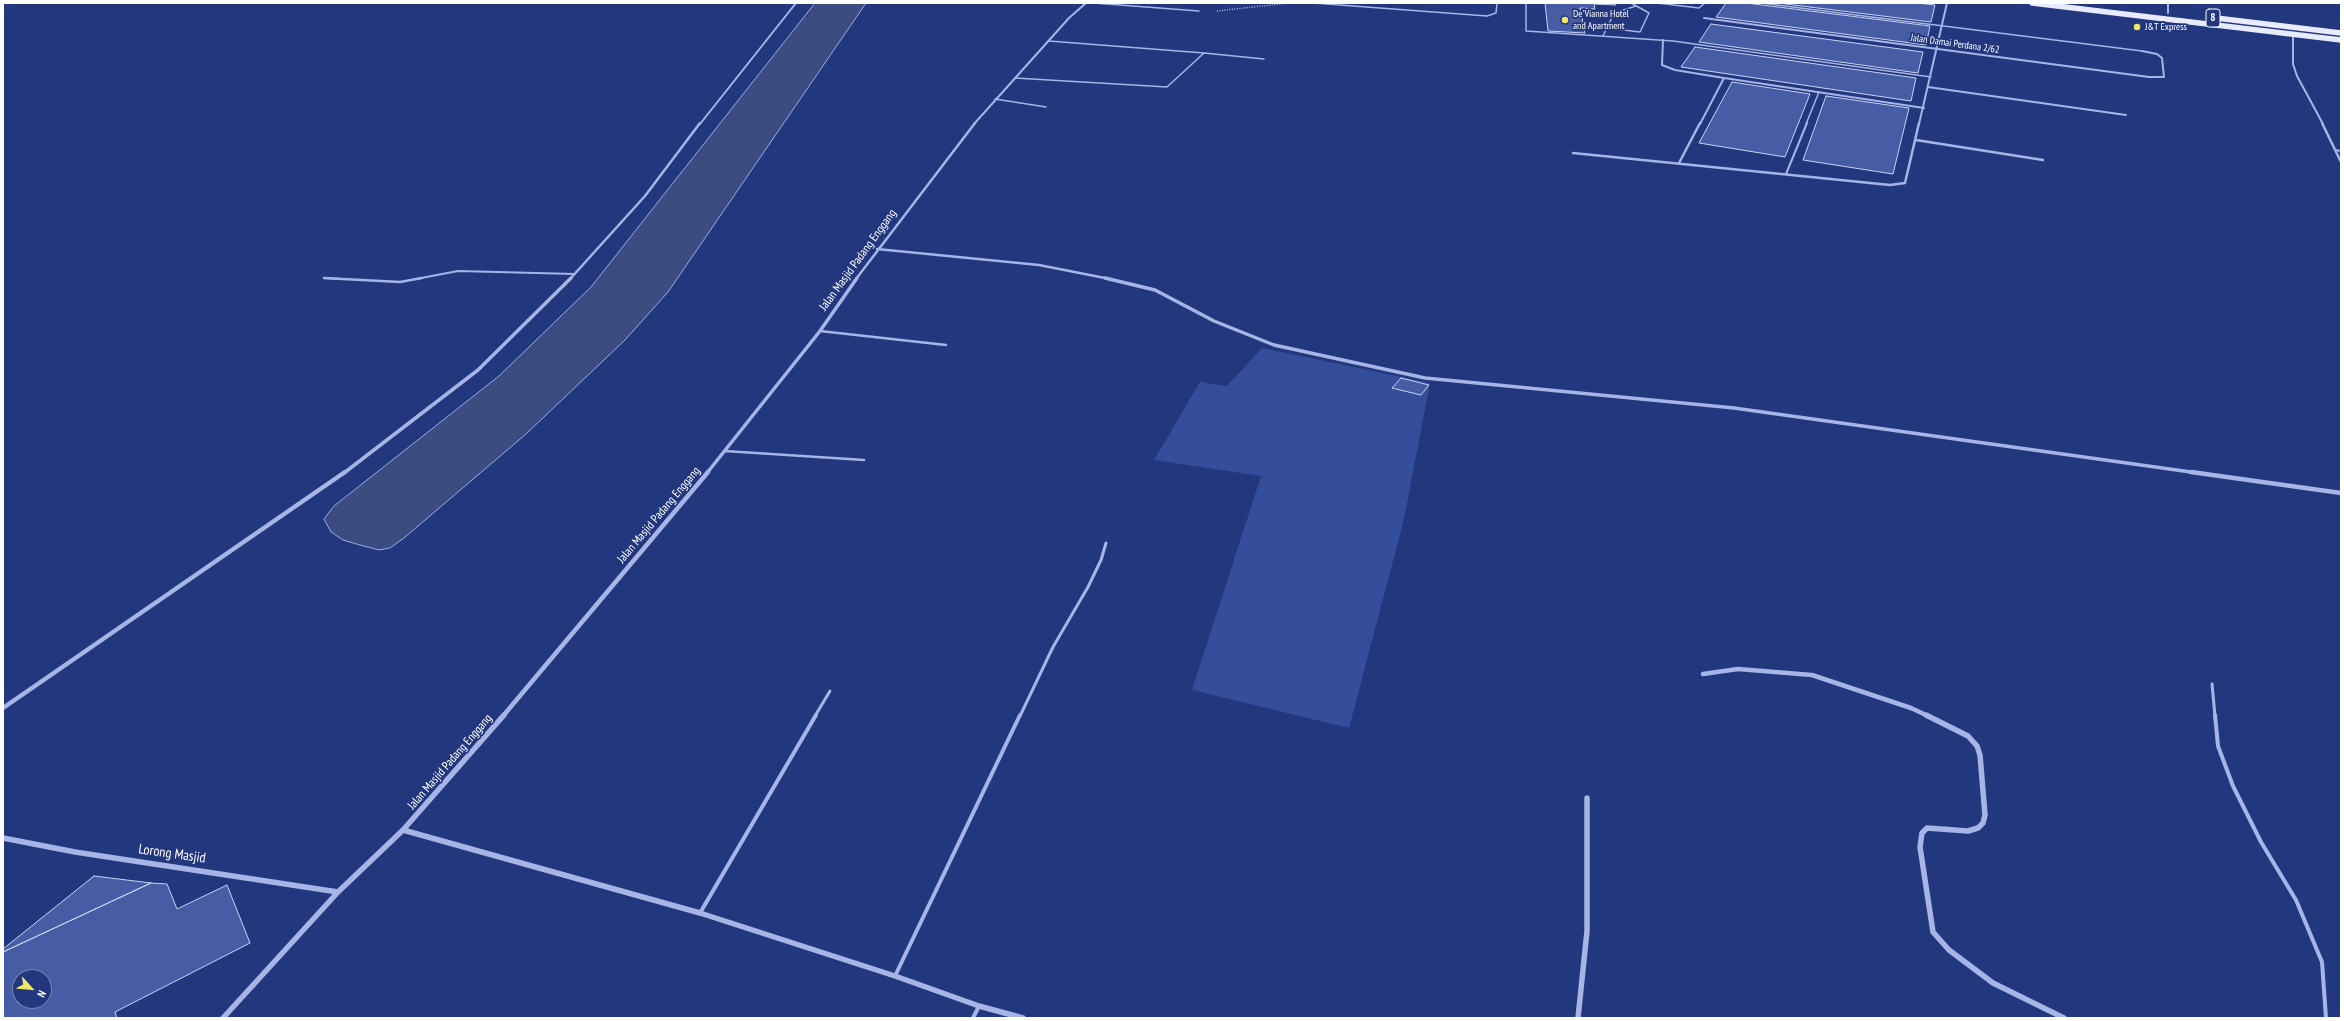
<!DOCTYPE html>
<html>
<head>
<meta charset="utf-8">
<style>
	body { margin:0 }
	#map { position:relative; width:2344px; height:1021px; overflow:hidden; background:#22377d; font-family:"PT Sans Narrow",sans-serif }
	canvas { display:block }
	.frame { position:absolute; inset:0; border:4px solid #fff; pointer-events:none }
	.north { position:absolute; left:12px; top:969px; width:40px; height:40px; box-sizing:border-box; background:#22377d; border:1px solid #7a87b1; border-radius:50%; rotate:117deg; font-size:11px; font-weight:700; line-height:16px; text-align:center; color:#fff }
	.north::after { content:''; display:block; margin:auto; width:14px; height:18px; background:#f2e767; clip-path:polygon(50% 0,100% 100%,50% 72%,0 100%) }
</style>
</head>
<body>
<div id="map">
<canvas width="2344" height="1021"></canvas>
<div class="frame"></div>
<div class="north">N</div>
</div>
<script>
const ctx = document.querySelector('canvas').getContext('2d');
ctx.lineJoin = 'round';
function fillPath(path, color) { ctx.fillStyle = color; ctx.fill(path, 'evenodd'); }
const poly = rows => new Path2D(rows.map(r => 'M' + r).join(''));
function trace(path, color, width, dash) { ctx.strokeStyle = color; ctx.lineWidth = width; ctx.lineCap = dash ? 'butt' : 'round'; ctx.setLineDash(dash || []); ctx.stroke(path); }
function drawText(font, color, halo, rows, align = 'center') {
  ctx.font = font + ' "PT Sans Narrow",sans-serif'; ctx.lineWidth = 3.5; ctx.setLineDash([]); ctx.textBaseline = 'middle'; ctx.strokeStyle = halo; ctx.fillStyle = color; for (const [text, x, y, turn = 0] of rows) {
    ctx.save(); ctx.translate(x, y); ctx.rotate((+turn || 0) * Math.PI / 180); ctx.textAlign = isNaN(turn) ? turn : align; if (halo) ctx.strokeText(text, 0, 0); ctx.fillText(text, 0, 0); ctx.restore();
  }
}
fillPath(poly([
	[1262,348,1430,383,1404,519,1349,728,1192,690,1261,476,1154,460,1200,382,1227,386]
]), '#354e9b');
const water = poly([
	[815,3,866,3,668,292,625,340,526,434,404,538,390,548,379,550,360,545,343,540,331,532,324,519,334,506,499,376,591,287,815,3]
]);
fillPath(water, '#3c4b80');
trace(water, '#99aee7', 1);
const building = poly([
	[1545,3,1615,3,1616,5,1594,4,1595,9,1580,8,1585,33,1548,31,1545,3],
	[1726,3,1746,3,1930,26,1926,45,1716,17,1726,3],
	[1777,3,1917,3,1935,5,1931,22,1777,3],
	[1711,24,1923,52,1918,73,1699,42,1711,24],
	[1695,47,1916,78,1911,101,1681,67,1695,47],
	[1732,82,1810,94,1785,157,1699,143,1732,82],
	[1826,96,1909,108,1893,174,1803,160,1826,96],
	[1401,378,1429,385,1421,395,1392,388,1401,378],
	[94,876,151,883,3,952,3,949,94,876],
	[151,883,167,884,177,909,227,885,250,943,115,1012,117,1018,3,1018,3,952,151,883],
	[20,977,44,977,44,1001,20,1001,20,977]
]);
fillPath(building, '#465da5');
trace(building, '#c9d4f5', 1);
trace(poly([
	[1217,11,1289,3]
]), '#a6b5e6', 1.5, [1, 1.5]);
trace(poly([
	[1093,3,1199,11],
	[1313,3,1487,16,1496,13,1497,3],
	[1526,3,1526,31,1673,41,1931,77],
	[1657,3,1699,8,1705,3],
	[1761,3,2142,51],
	[1607,28,1640,32,1649,13,1631,3],
	[1603,36,1614,13,1636,6],
	[1204,53,1264,59],
	[1015,78,1167,87,1204,53,1049,41],
	[995,99,1046,107],
	[1806,124,1819,92]
]), '#a6b5e6', 1.5);
trace(poly([
	[2335,150,2341,151],
	[1786,174,1807,123],
	[324,278,341,279],
	[416,279,458,271,575,274]
]), '#a6b5e6', 2);
trace(poly([
	[324,278,400,282,422,278],
	[820,331,946,345],
	[725,451,864,460]
]), '#a6b5e6', 2.5);
trace(poly([
	[2212,684,2215,716],
	[815,716,830,691],
	[1020,716,1053,647,1088,587,1101,560,1106,543]
]), '#a6b5e6', 3);
trace(poly([
	[2215,715,2218,746,2233,786,2261,842,2296,900,2322,962,2326,1018],
	[700,913,816,715],
	[895,976,1020,715],
	[973,1018,979,1006]
]), '#a6b5e6', 4);
trace(poly([
	[2168,3,2168,13],
	[1704,18,2149,77,2164,77,2162,58,2157,54,2142,51],
	[2293,34,2293,64,2297,76,2323,124],
	[1663,40,1662,65,1675,70,1724,78,1700,124],
	[1724,78,1924,108],
	[1928,87,2126,115],
	[700,124,796,3],
	[974,124,1069,18,1086,3],
	[1919,124,1947,3]
]), '#a6b5e6', 2);
trace(poly([
	[2322,123,2341,162],
	[1916,140,2043,160],
	[1573,153,1890,185,1905,183,1919,123],
	[1679,163,1700,123],
	[877,249,1039,265,1110,279],
	[570,279,645,196,700,123],
	[856,279,975,123]
]), '#a6b5e6', 2.5);
trace(poly([
	[1105,278,1155,290,1214,321,1274,345,1425,378,1734,408,2198,473],
	[344,473,478,370,571,278],
	[707,473,820,331,857,278]
]), '#a6b5e6', 3.5);
trace(poly([
	[2191,472,2341,493],
	[1703,674,1738,669,1812,675,1911,708,1928,716],
	[3,708,345,472],
	[503,716,708,472]
]), '#a6b5e6', 4.5);
trace(poly([
	[1926,715,1968,736,1977,746,1980,755,1985,815,1983,823,1978,828,1968,831,1927,828,1922,833,1920,847,1933,932,1949,950,1993,983,2064,1018],
	[403,830,700,913,895,976,979,1006,1023,1018],
	[3,838,75,852,338,892],
	[223,1018,338,892,403,830,504,715],
	[1578,1018,1587,931,1587,798]
]), '#a6b5e6', 5.5);
trace(poly([
	[2032,3,2341,40],
	[2216,18,2341,33]
]), '#e7ebfd', 5.5);
for (const [x, y, r, color] of [
	[1565,20,4,"#f2e767"],
	[2137,27,4,"#f2e767"]
]) { const dot = new Path2D(); dot.arc(x, y, r, 0, 2 * Math.PI); ctx.fillStyle = color; ctx.fill(dot); trace(dot, '#22377d', 1.5); }
drawText('10px', '#fff', '#22377d', [
	["De'Vianna Hotel",1573,14],
	["and Apartment",1573,26],
	["J&T Express",2145,27]
], 'left');
drawText('10px', '#fff', '#22377d', [
	["Jalan Damai Perdana 2/62",1955,44,8]
]);
for (const [x, y, w] of [
	[2213,18,14]
]) { const box = new Path2D(); box.roundRect(x - w / 2, y - 9, w, 18, 3); ctx.fillStyle = '#22377d'; ctx.fill(box); trace(box, '#fff', 1); }
drawText('bold 11px', '#fff', null, [
	["8",2213,18]
]);
drawText('12px', '#fff', '#22377d', [
	["Jalan Masjid Padang Enggang",858,260,-54],
	["Jalan Masjid Padang Enggang",659,515,-50],
	["Jalan Masjid Padang Enggang",450,762,-49]
]);
drawText('14px', '#fff', '#22377d', [
	["Lorong Masjid",172,854,8]
]);
</script>
</body>
</html>
